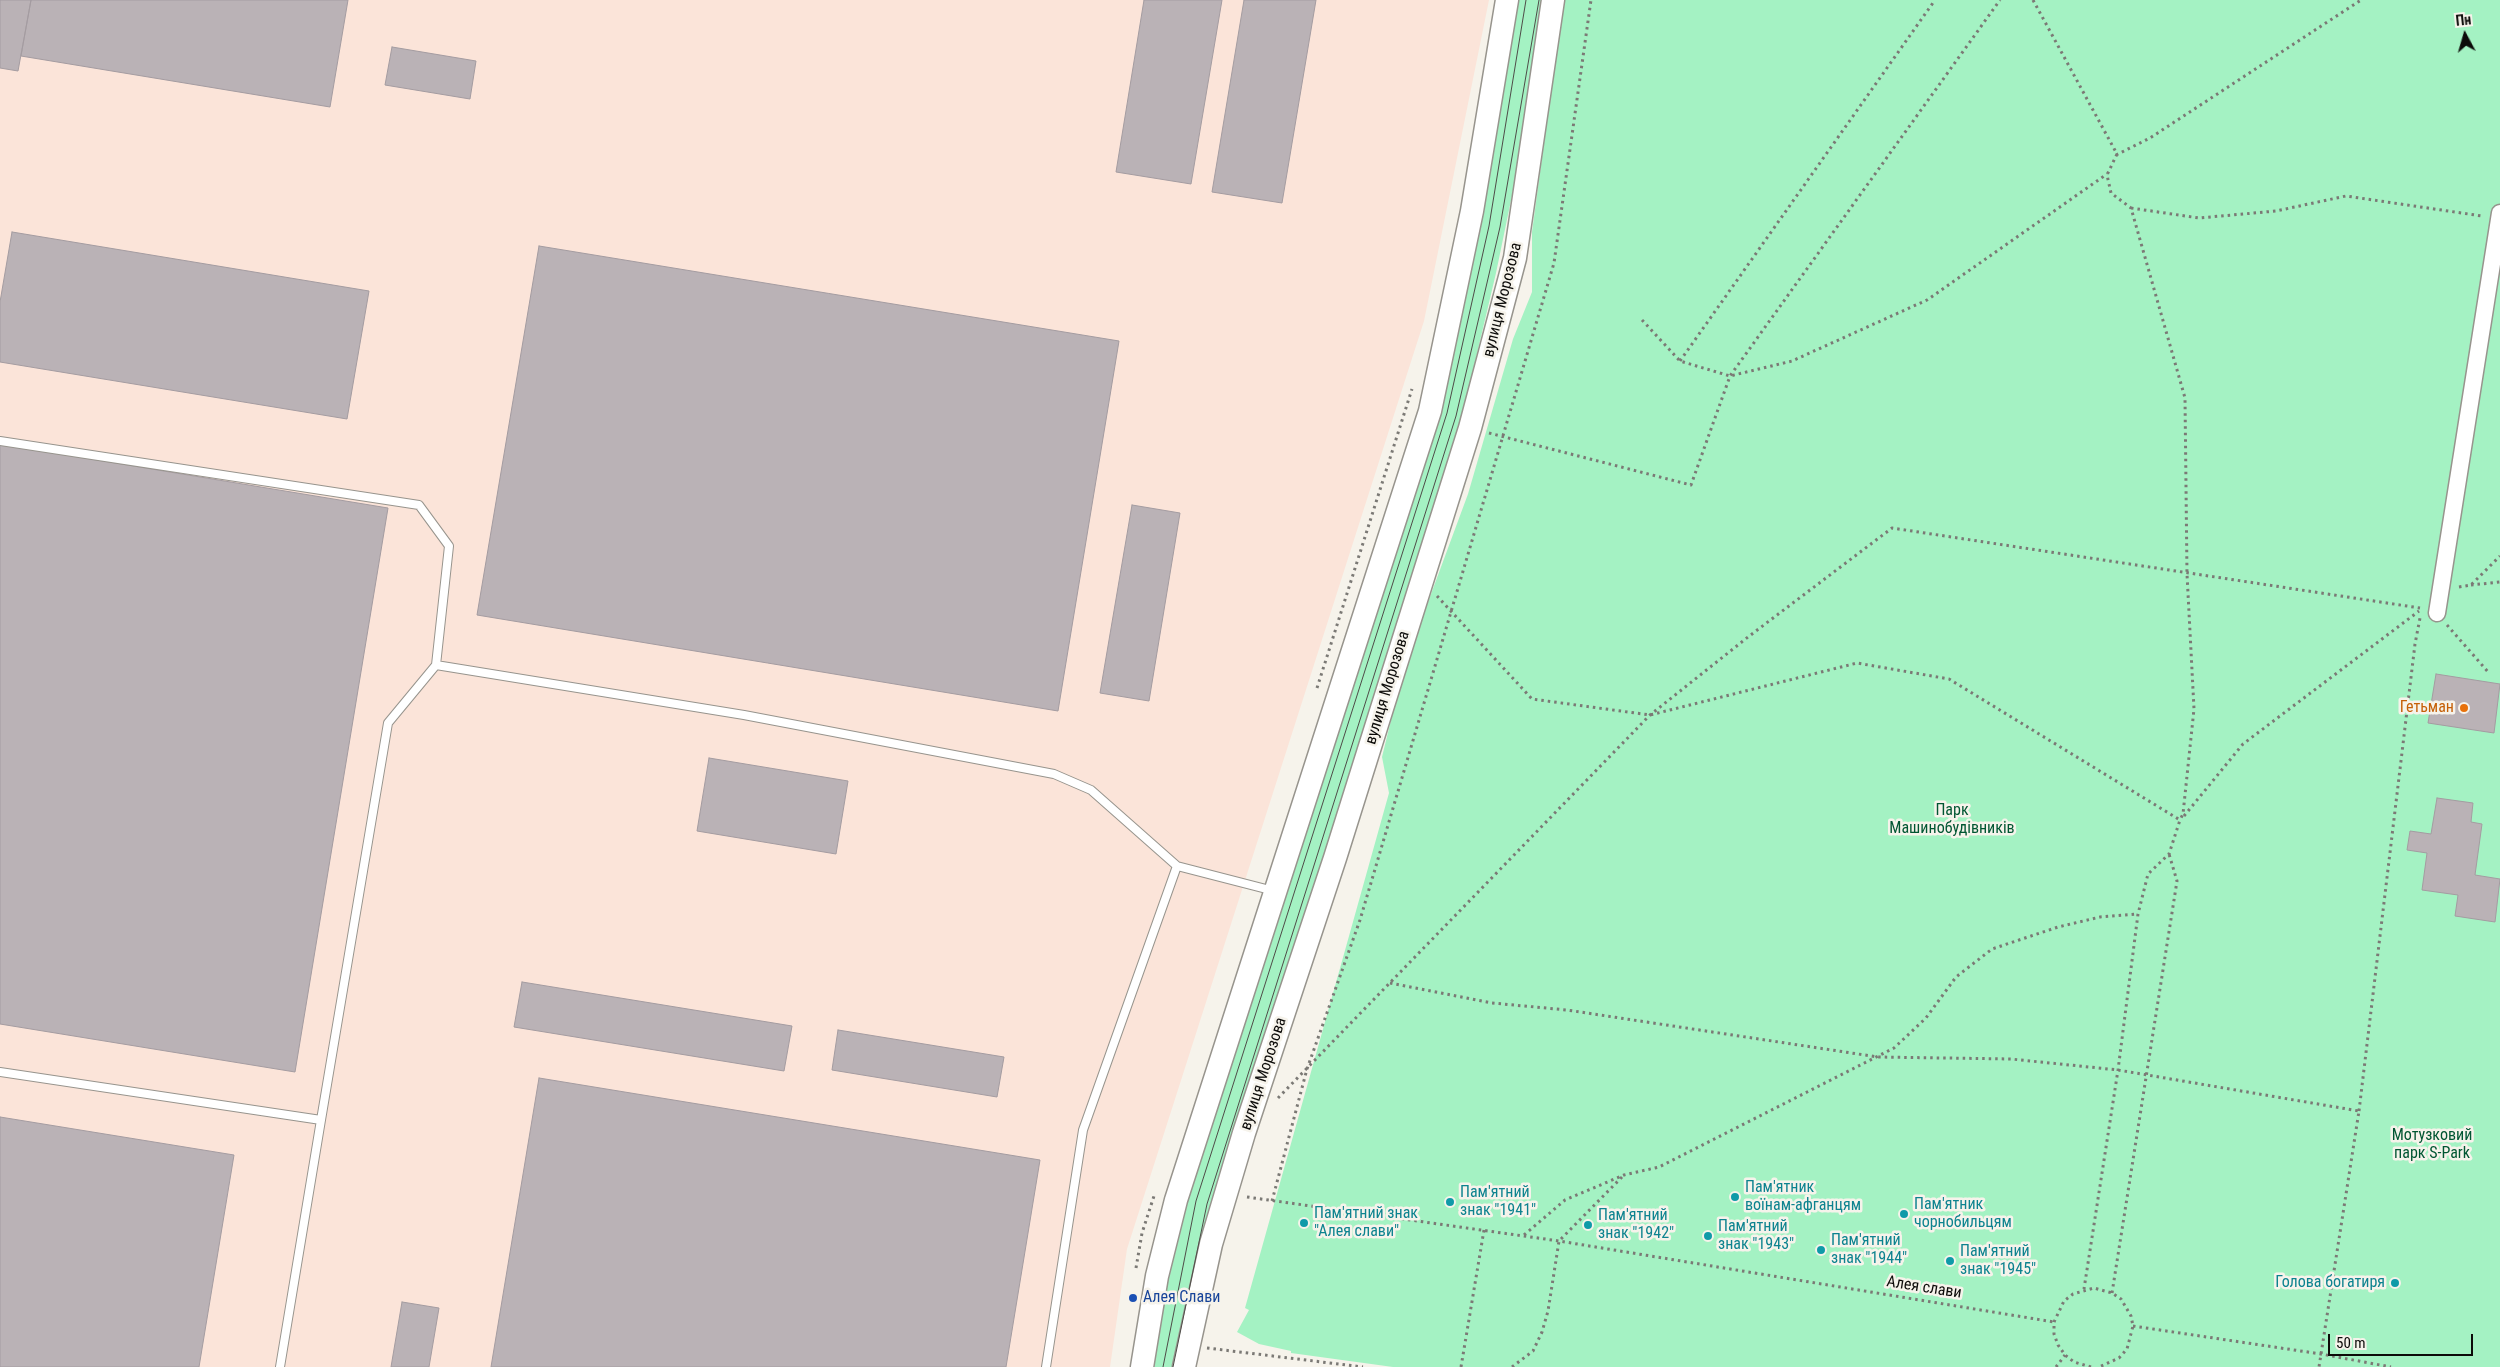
<!DOCTYPE html>
<html>
<head>
<meta charset="utf-8">
<style>
	body { margin:0 }
	#map { position:relative; width:2500px; height:1367px; overflow:hidden; background:#f6f3eb; font-family:"Roboto Condensed",sans-serif }
	canvas { display:block }
	.north { position:absolute; left:2440px; top:10px; width:50px; height:50px; -webkit-text-stroke:4px #f6f3eb; paint-order:stroke; rotate:354deg; font-size:14px; font-weight:700; line-height:20px; text-align:center; color:#0c0b09 }
	.north::after { content:''; display:block; margin:auto; width:18px; height:22px; background:#0c0b09; clip-path:polygon(50% 0,100% 100%,50% 72%,0 100%) }
	.scale { position:absolute; left:2328px; top:1334px; width:145px; height:22px; box-sizing:border-box; border:2px solid #0c0b09; border-top:0; padding-left:6px; font-size:15px; line-height:18px; white-space:nowrap; color:#0c0b09; -webkit-text-stroke:4px #f6f3eb; paint-order:stroke }
</style>
</head>
<body>
<div id="map">
<canvas width="2500" height="1367"></canvas>
<div class="north">Пн</div>
<div class="scale">50 m</div>
</div>
<script>
const ctx = document.querySelector('canvas').getContext('2d');
ctx.lineJoin = 'round';
function fillPath(path, color) { ctx.fillStyle = color; ctx.fill(path, 'evenodd'); }
const poly = rows => new Path2D(rows.map(r => 'M' + r).join(''));
function trace(path, color, width, dash) { ctx.strokeStyle = color; ctx.lineWidth = width; ctx.lineCap = dash ? 'butt' : 'round'; ctx.setLineDash(dash || []); ctx.stroke(path); }
function drawText(font, color, halo, rows, align = 'center') {
  ctx.font = font + ' "Roboto Condensed",sans-serif'; ctx.lineWidth = 5; ctx.setLineDash([]); ctx.textBaseline = 'middle'; ctx.strokeStyle = halo; ctx.fillStyle = color; for (const [text, x, y, turn = 0] of rows) {
    ctx.save(); ctx.translate(x, y); ctx.rotate((+turn || 0) * Math.PI / 180); ctx.textAlign = isNaN(turn) ? turn : align; if (halo) ctx.strokeText(text, 0, 0); ctx.fillText(text, 0, 0); ctx.restore();
  }
}
fillPath(poly([
	[0,0,1489,0,1424,321,1127,1249,1110,1367,0,1367]
]), '#fbe4d9');
fillPath(poly([
	[1516,0,1545,0,1516,176,1496,273,1459,430,1180,1367,1151,1367,1166,1275,1185,1202,1435,423],
	[1563,0,2500,0,2500,1367,1393,1367,1291,1353,1291,1351,1259,1344,1237,1332,1249,1310,1245,1308,1389,793,1382,757,1404,667,1468,494,1513,339,1532,292,1532,232]
]), '#a4f2c3');
const building = poly([
	[0,0,31,0,18,71,0,68,0,0],
	[31,0,348,0,330,107,21,56,31,0],
	[1144,0,1222,0,1191,184,1116,172,1144,0],
	[1244,0,1316,0,1282,203,1212,192,1244,0],
	[392,47,476,61,470,99,385,85,392,47],
	[12,232,369,291,347,419,0,362,0,302,12,232],
	[539,246,1119,341,1058,711,477,615,539,246],
	[0,444,388,508,295,1072,0,1024,0,444],
	[1132,505,1180,513,1149,701,1100,693,1132,505],
	[2436,674,2500,684,2494,733,2428,723,2436,674],
	[709,758,848,781,836,854,697,831,709,758],
	[2437,798,2473,803,2471,822,2482,824,2475,875,2500,879,2495,922,2455,916,2458,895,2422,890,2427,853,2407,850,2410,831,2431,834,2437,798],
	[522,982,792,1026,784,1071,514,1027,522,982],
	[838,1030,1004,1057,997,1097,832,1070,838,1030],
	[539,1078,1040,1160,1006,1367,491,1367,539,1078],
	[0,1117,234,1155,199,1367,0,1367,0,1117],
	[402,1302,439,1308,429,1367,391,1367,402,1302]
]);
fillPath(building, '#bab2b6');
trace(building, '#a49ca1', 1);
const lane = poly([
	[0,441,419,505,449,546,436,665],
	[1177,866,1274,891],
	[0,1072,321,1120,280,1367],
	[321,1120,388,723,436,665,744,715,1054,774,1091,790,1177,866,1083,1130,1046,1367]
]);
const street = poly([
	[2437,613,2500,213]
]);
const secondary = poly([
	[1142,1367,1157,1276,1176,1200,1430,411,1472,211,1507,0],
	[1184,1367,1211,1244,1244,1133,1335,858,1470,428,1515,258,1553,0]
]);
trace(lane, '#97948d', 10);
trace(street, '#97948d', 19);
trace(secondary, '#97948d', 25);
trace(poly([
	[2033,0,2117,154,2107,175,2111,193,2131,208,2185,398,2187,574,2194,709,2183,814,2180,820],
	[2116,155,2150,138,2361,0],
	[2131,208,2199,218,2276,211,2346,196,2482,216],
	[1642,320,1680,361,1730,376,1792,361,1927,300,2107,174],
	[1680,361,1935,0],
	[1489,433,1691,485,1730,376,2000,0],
	[2471,585,2500,582],
	[2459,587,2471,585,2500,556],
	[1437,596,1532,699,1650,715,1857,663,1949,679,2180,820,2169,854,2148,874,2138,914,2118,1070,2084,1289],
	[2447,625,2489,673],
	[1317,688,1412,389],
	[2184,816,2243,744,2419,611],
	[1390,983,1492,1003,1567,1010,1878,1057,2011,1059,2118,1070,2359,1111,2319,1367],
	[1278,1098,1650,715,1748,637,1892,528,2420,608],
	[2359,1111,2415,644,2420,618],
	[1247,1197,1559,1241,2054,1322],
	[1272,1201,1307,1069,1360,920,1554,263,1591,0],
	[1524,1235,1565,1200,1624,1175,1659,1167,1894,1048,1926,1018,1956,977,1992,949,2058,927,2100,917,2138,914],
	[1136,1268,1142,1233,1154,1196],
	[2112,1293,2177,881,2169,854],
	[2133,1326,2321,1354,2391,1367],
	[1207,1348,1363,1367],
	[1461,1367,1484,1230],
	[1512,1367,1533,1351,1542,1332,1548,1311,1559,1241,1622,1177],
	[2056,1367,2065,1355],
	[2091,1367,2074,1362,2065,1355,2058,1345,2054,1334,2054,1322,2064,1301,2073,1294,2094,1288,2112,1293,2121,1299,2131,1316,2133,1326,2127,1349,2119,1358,2099,1367]
]), '#7b7975', 3, [2.5, 4]);
trace(lane, '#fff', 8);
trace(street, '#fff', 16);
trace(secondary, '#fff', 22);
trace(poly([
	[1163,1367,1196,1201,1447,413,1489,226,1526,0],
	[1173,1367,1207,1204,1456,416,1500,227,1539,0]
]), '#4e4c48', 1);
for (const [x, y, r, color] of [
	[2464,708,5,"#e8710a"],
	[1735,1197,5,"#0f9aa8"],
	[1450,1202,5,"#0f9aa8"],
	[1904,1214,5,"#0f9aa8"],
	[1304,1223,5,"#0f9aa8"],
	[1588,1225,5,"#0f9aa8"],
	[1708,1236,5,"#0f9aa8"],
	[1821,1250,5,"#0f9aa8"],
	[1950,1261,5,"#0f9aa8"],
	[2395,1283,5,"#0f9aa8"],
	[1133,1298,5,"#1a4fb4"]
]) { const dot = new Path2D(); dot.arc(x, y, r, 0, 2 * Math.PI); ctx.fillStyle = color; ctx.fill(dot); trace(dot, '#f6f3eb', 2); }
drawText('16px', '#0c0b09', '#f6f3eb', [
	["вулиця Морозова",1503,300,-76],
	["вулиця Морозова",1388,688,-73],
	["вулиця Морозова",1264,1074,-72],
	["Алея слави",1924,1288,9]
]);
drawText('16px', '#c56008', '#f6f3eb', [
	["Гетьман",2454,708]
], 'right');
drawText('16px', '#005632', '#f6f3eb', [
	["Парк",1952,811],
	["Машинобудівників",1952,829],
	["Мотузковий",2432,1136],
	["парк S-Park",2432,1154]
]);
drawText('16px', '#0d838f', '#f6f3eb', [
	["Пам'ятник",1745,1188],
	["воїнам-афганцям",1745,1206],
	["Пам'ятний",1460,1193],
	["знак \"1941\"",1460,1211],
	["Пам'ятник",1914,1205],
	["чорнобильцям",1914,1223],
	["Пам'ятний знак",1314,1214],
	["\"Алея слави\"",1314,1232],
	["Пам'ятний",1598,1216],
	["знак \"1942\"",1598,1234],
	["Пам'ятний",1718,1227],
	["знак \"1943\"",1718,1245],
	["Пам'ятний",1831,1241],
	["знак \"1944\"",1831,1259],
	["Пам'ятний",1960,1252],
	["знак \"1945\"",1960,1270],
	["Голова богатиря",2385,1283,"right"]
], 'left');
drawText('16px', '#164399', '#f6f3eb', [
	["Aлея Слави",1143,1298]
], 'left');
</script>
</body>
</html>
